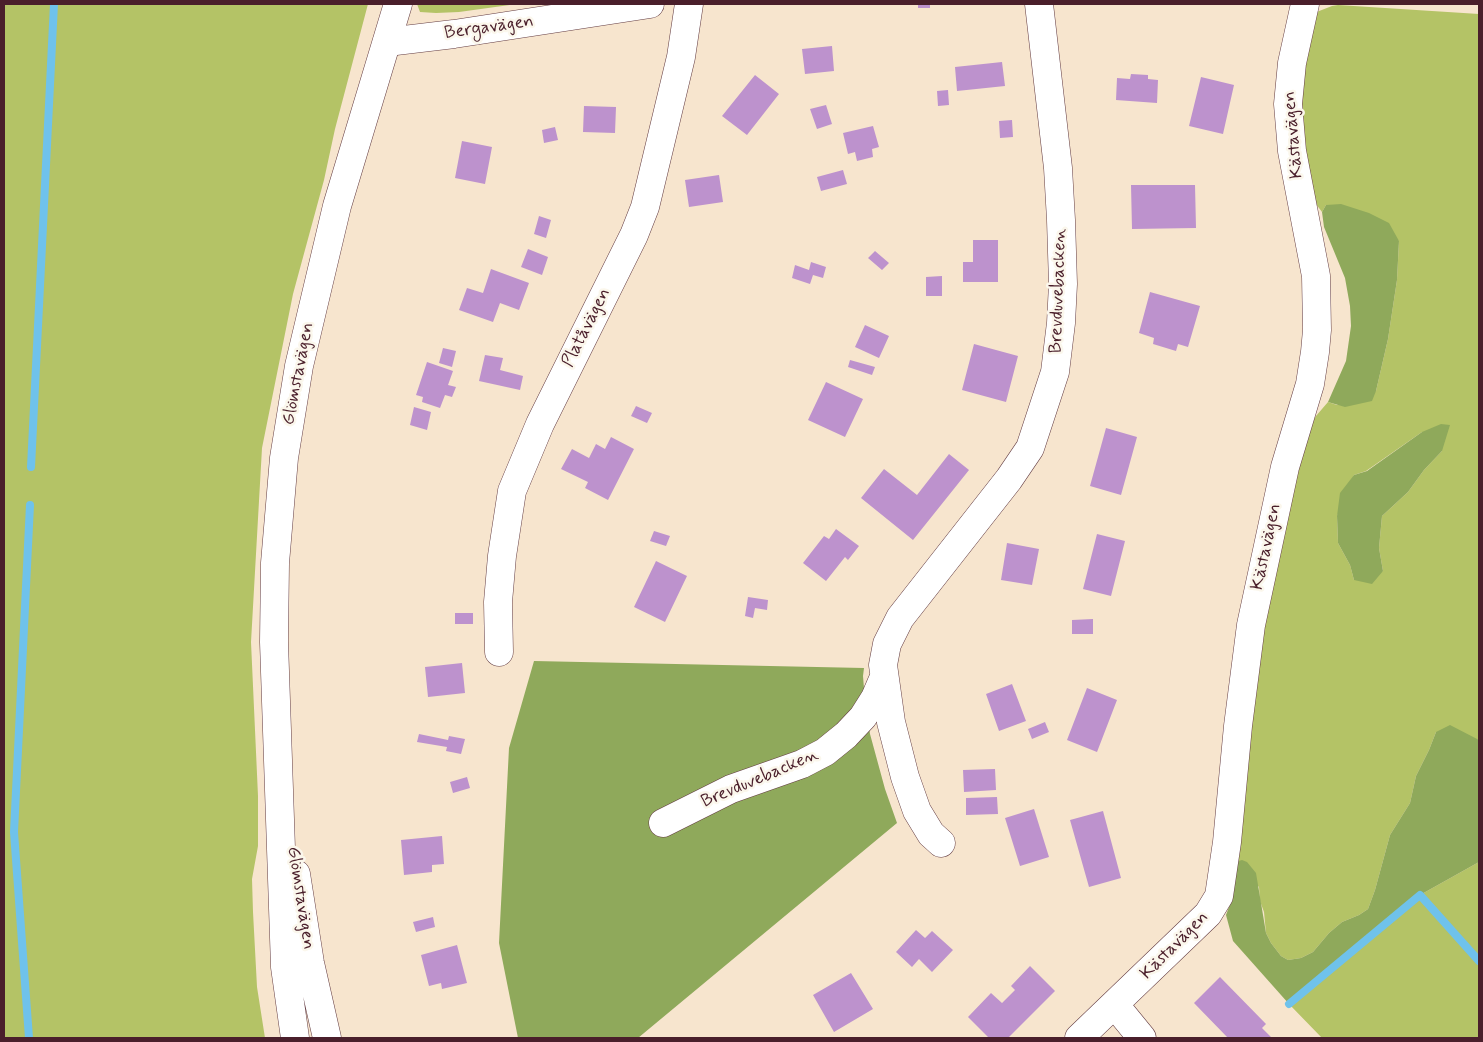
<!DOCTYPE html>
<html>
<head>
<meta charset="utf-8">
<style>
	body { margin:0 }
	#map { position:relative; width:1483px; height:1042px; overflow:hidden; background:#f7e5ce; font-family:Mynerve,sans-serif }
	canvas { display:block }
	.frame { position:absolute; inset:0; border:5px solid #4a1f2b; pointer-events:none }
</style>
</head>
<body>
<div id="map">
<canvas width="1483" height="1042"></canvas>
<div class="frame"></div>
</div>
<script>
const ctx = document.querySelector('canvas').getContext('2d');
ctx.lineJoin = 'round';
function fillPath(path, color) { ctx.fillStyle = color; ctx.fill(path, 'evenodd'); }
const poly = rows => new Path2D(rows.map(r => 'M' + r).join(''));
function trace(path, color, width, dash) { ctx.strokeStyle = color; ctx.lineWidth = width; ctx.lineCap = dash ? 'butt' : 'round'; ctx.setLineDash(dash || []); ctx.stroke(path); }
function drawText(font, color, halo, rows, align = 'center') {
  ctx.font = font + ' Mynerve,sans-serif'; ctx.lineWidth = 5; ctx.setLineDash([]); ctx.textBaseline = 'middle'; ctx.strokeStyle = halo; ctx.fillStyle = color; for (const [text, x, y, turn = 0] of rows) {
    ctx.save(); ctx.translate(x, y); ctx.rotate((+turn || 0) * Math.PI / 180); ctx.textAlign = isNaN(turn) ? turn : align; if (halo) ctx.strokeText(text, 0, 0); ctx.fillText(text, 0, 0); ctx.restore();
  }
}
fillPath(poly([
	[4,4,368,4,335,129,324,180,293,294,262,448,251,642,258,796,258,846,252,879,253,912,257,987,265,1038,4,1038],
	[417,4,517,4,459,12,436,13,420,12],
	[1338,5,1479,14,1479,740,1436,732,1429,750,1416,776,1410,803,1390,835,1375,890,1368,909,1359,915,1342,922,1329,933,1313,952,1301,958,1288,960,1281,956,1271,943,1266,933,1264,912,1260,901,1259,887,1235,862,1261,646,1278,561,1306,432,1316,416,1328,402,1337,405,1376,391,1388,339,1397,280,1399,241,1326,205,1322,212,1316,204,1308,173,1298,91,1314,13,1332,6],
	[1422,432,1442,451,1424,470,1408,492,1382,516,1379,548,1383,571,1354,580,1350,565,1338,543,1337,516,1354,475,1366,471],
	[1479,862,1479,1038,1322,1038,1289,1004,1420,895]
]), '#b4c366');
fillPath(poly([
	[1341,204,1369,213,1389,223,1399,241,1397,280,1388,339,1376,391,1372,401,1345,407,1328,402,1346,361,1351,326,1350,306,1345,278,1324,227,1322,212,1326,205],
	[1441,424,1450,425,1442,451,1424,470,1408,492,1382,516,1379,548,1383,571,1372,584,1354,580,1350,565,1338,543,1337,516,1340,493,1354,475,1367,471,1422,432],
	[534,661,864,668,863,676,865,701,870,734,885,789,897,823,638,1038,518,1038,499,943,509,748],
	[1450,725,1479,740,1479,862,1420,895,1289,1004,1233,941,1226,915,1232,899,1235,862,1242,860,1247,862,1256,873,1266,933,1271,943,1281,956,1288,960,1301,958,1313,952,1329,933,1342,922,1359,915,1368,909,1375,890,1390,835,1410,803,1416,776,1429,750,1436,732]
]), '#8fa95b');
trace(poly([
	[31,467,54,4],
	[1289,1004,1420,895,1479,961],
	[29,1038,14,832,30,505]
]), '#6fc2eb', 8);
fillPath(poly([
	[918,4,930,4,930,8,918,8],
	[832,46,834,71,805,74,802,49],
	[1002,62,1005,86,957,91,955,67],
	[1131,74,1148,75,1148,79,1158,80,1157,103,1116,100,1117,78,1130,79],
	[755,75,779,94,747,135,722,116],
	[1201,77,1234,85,1223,134,1189,126],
	[948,90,949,105,938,106,937,91],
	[826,105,832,124,817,129,810,109],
	[584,106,616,107,615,133,583,132],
	[1012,120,1013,137,1000,138,999,121],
	[873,126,879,147,872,149,873,157,857,161,855,152,848,154,843,133],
	[555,127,558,140,544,143,542,130],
	[462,141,492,147,485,184,455,178],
	[843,170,847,184,821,191,817,177],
	[719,175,723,202,689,207,685,180],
	[1131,185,1195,185,1196,228,1132,229],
	[539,216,551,220,546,238,534,234],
	[973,240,998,240,998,282,963,282,963,262,973,262],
	[528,249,548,257,542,275,521,267],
	[875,251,889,263,882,270,868,258],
	[811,262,826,267,823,278,813,275,810,284,792,278,795,265,809,270],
	[491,269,529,283,519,310,500,303,493,322,459,310,467,288,483,293],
	[942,276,942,296,926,296,926,277],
	[1150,292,1200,306,1188,347,1178,344,1176,351,1153,344,1154,338,1139,333],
	[865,325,889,336,879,358,855,347],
	[974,344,1018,356,1006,402,962,390],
	[443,348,456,351,452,367,439,363],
	[485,355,503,358,500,370,523,376,520,390,479,381],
	[850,360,875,367,872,375,848,367],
	[427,362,453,371,448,385,456,387,452,397,445,395,440,408,422,402,423,397,416,395],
	[826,382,863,399,845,437,808,420],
	[636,406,652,413,647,423,631,416],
	[414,407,431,412,427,430,410,425],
	[1106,428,1137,437,1121,495,1090,486],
	[611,437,634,449,608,500,585,488,588,482,561,469,572,449,589,458,596,444,605,449],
	[949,454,969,470,913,540,861,498,884,469,917,495],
	[836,529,859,546,848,560,845,557,826,581,803,563,824,536,829,539],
	[654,531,670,536,666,546,650,541],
	[1097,534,1125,541,1111,596,1083,589],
	[1007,543,1039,549,1032,585,1001,580],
	[656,561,687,576,665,622,634,607],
	[748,597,768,600,767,610,755,608,753,618,745,616],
	[455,613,473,613,473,624,455,624],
	[1093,619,1093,634,1072,634,1072,620],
	[462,663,465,693,428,697,425,667],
	[1012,684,1026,721,999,731,986,694],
	[1087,688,1117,700,1097,752,1067,740],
	[1045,722,1049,732,1032,739,1028,729],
	[419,734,448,740,449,736,465,739,461,754,446,751,447,747,417,742],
	[995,769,996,790,964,792,963,770],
	[467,777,470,788,453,793,450,782],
	[997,797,998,814,966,815,966,798],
	[1034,809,1049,857,1020,866,1005,818],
	[1103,811,1121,878,1089,887,1070,820],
	[442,836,444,864,432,865,432,872,404,875,401,840],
	[433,917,435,927,416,932,413,922],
	[916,930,925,938,932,931,953,950,932,972,919,959,912,967,896,952],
	[457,945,467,983,442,989,441,983,429,986,421,955],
	[1030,966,1055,991,1008,1038,989,1038,968,1017,991,993,1002,1003,1015,990,1011,986],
	[851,973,873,1009,834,1032,813,995],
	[1220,977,1266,1024,1262,1028,1272,1038,1228,1038,1194,1003]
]), '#bd92cd');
const street = poly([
	[387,42,454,34,650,4],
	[499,652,498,602,502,556,512,491,540,424,634,235,645,207,681,57,689,4],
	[663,823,731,789,802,764,825,752,846,735,863,717,875,698,884,677],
	[941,843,931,834,917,811,905,777,891,722,883,665,887,644,900,618,1009,479,1030,448,1055,372,1061,323,1063,284,1061,220,1058,168,1039,4],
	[1115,1005,1142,1038],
	[1079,1038,1208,914,1219,896,1227,842,1238,726,1251,625,1285,467,1310,384,1315,352,1317,330,1316,276,1292,151,1288,104,1292,63,1305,4]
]);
const secondary = poly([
	[296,874,310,963,327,1038],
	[295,1038,285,967,274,642,275,563,284,458,299,366,337,206,398,4]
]);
trace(street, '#643d43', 29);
trace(secondary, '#643d43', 29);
trace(street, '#fff', 28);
trace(secondary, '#fff', 28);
drawText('18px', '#4a1f2b', '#fbf7ec', [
	["Bergavägen",489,28,-8],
	["Kästavägen",1294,135,-95],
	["Brevduvebacken",1059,291,-88],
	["Platåvägen",587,328,-63],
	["Glömstavägen",299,374,-79],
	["Kästavägen",1267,547,-78],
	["Brevduvebacken",760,779,-23],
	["Glömstavägen",300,898,81],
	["Kästavägen",1175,946,-45]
]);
</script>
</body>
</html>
